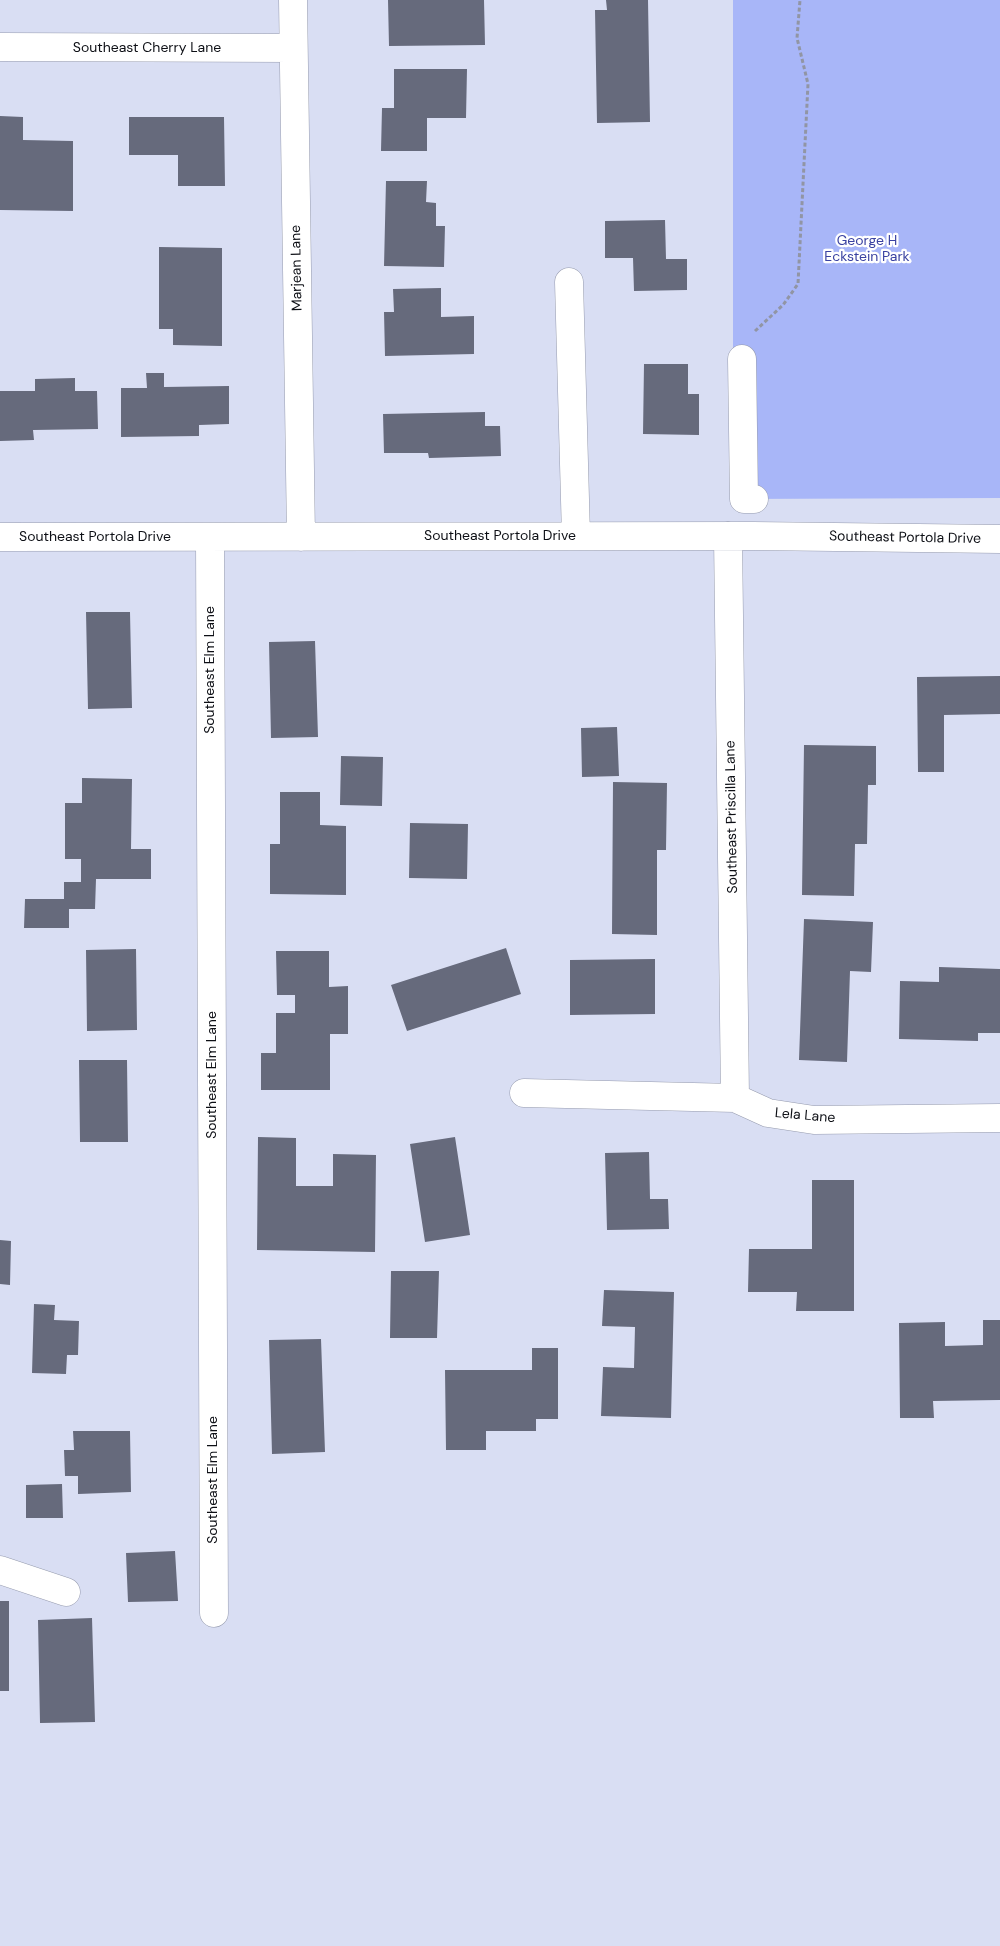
<!DOCTYPE html>
<html>
<head>
<meta charset="utf-8">
<style>
	body { margin:0 }
	canvas { display:block; background:#d9def3 }
</style>
</head>
<body>
<canvas width="1000" height="1946"></canvas>
<script>
const ctx = document.querySelector('canvas').getContext('2d');
ctx.lineJoin = 'round';
function fillPath(path, color) { ctx.fillStyle = color; ctx.fill(path, 'evenodd'); }
const poly = rows => new Path2D(rows.map(r => 'M' + r).join(''));
function trace(path, color, width, dash) { ctx.strokeStyle = color; ctx.lineWidth = width; ctx.lineCap = dash ? 'butt' : 'round'; ctx.setLineDash(dash || []); ctx.stroke(path); }
function drawText(font, color, halo, rows, align = 'center') {
  ctx.font = font + ' "DM Sans",sans-serif'; ctx.lineWidth = 4.5; ctx.setLineDash([]); ctx.textBaseline = 'middle'; ctx.strokeStyle = halo; ctx.fillStyle = color; for (const [text, x, y, turn = 0] of rows) {
    ctx.save(); ctx.translate(x, y); ctx.rotate((+turn || 0) * Math.PI / 180); ctx.textAlign = isNaN(turn) ? turn : align; if (halo) ctx.strokeText(text, 0, 0); ctx.fillText(text, 0, 0); ctx.restore();
  }
}
fillPath(poly([
	[733,0,1000,0,1000,498,733,499]
]), '#a8b6f8');
fillPath(poly([
	[388,0,484,0,485,45,389,46],
	[606,0,648,0,650,122,597,123,595,10,607,10],
	[394,69,467,69,466,118,427,118,427,151,381,151,382,108,394,108],
	[0,116,23,117,23,140,73,141,73,211,0,210],
	[129,117,224,117,225,186,178,186,178,155,129,155],
	[386,181,427,181,426,202,436,203,436,226,445,226,444,267,384,266],
	[665,220,666,259,687,259,687,290,634,291,633,258,605,258,605,221],
	[159,247,222,248,222,346,173,345,173,329,159,329],
	[441,288,441,317,474,316,474,354,385,356,384,312,394,312,393,289],
	[644,364,688,364,688,394,699,394,699,435,643,434],
	[146,373,164,373,164,387,229,386,229,424,199,425,199,436,121,437,121,388,147,388],
	[75,378,75,391,97,391,98,429,33,430,34,440,0,441,0,391,35,391,35,379],
	[485,412,485,426,500,426,501,456,429,458,428,453,384,453,383,414],
	[86,612,130,612,132,708,88,709],
	[315,641,318,737,271,738,269,642],
	[1000,676,1000,714,944,715,944,772,918,772,917,677],
	[617,727,619,776,582,777,581,728],
	[804,745,876,746,876,785,868,785,867,844,855,844,854,896,802,895],
	[341,756,383,757,382,806,340,805],
	[82,778,132,779,131,849,151,849,151,879,96,879,95,909,69,909,69,928,24,928,25,899,64,899,64,882,81,882,81,859,65,859,65,803,82,803],
	[613,782,667,783,666,850,657,850,657,935,612,934],
	[280,792,320,792,320,825,346,826,346,895,270,894,270,844,280,844],
	[410,823,468,824,467,879,409,878],
	[804,919,873,922,871,972,850,971,847,1062,799,1060],
	[506,948,521,994,407,1031,391,985],
	[136,949,137,1030,87,1031,86,950],
	[276,951,329,951,329,987,348,986,348,1034,330,1034,330,1090,261,1090,261,1053,276,1053,276,1013,295,1013,295,995,277,995],
	[655,959,655,1014,570,1015,570,960],
	[939,967,1000,969,1000,1033,978,1033,978,1041,899,1039,900,981,939,982],
	[79,1060,127,1060,128,1142,80,1142],
	[258,1137,296,1138,296,1186,333,1186,333,1154,376,1155,375,1252,257,1250],
	[455,1137,470,1235,425,1242,410,1144],
	[649,1152,650,1199,668,1199,669,1229,607,1230,605,1153],
	[812,1180,854,1180,854,1311,796,1311,797,1292,748,1292,749,1249,812,1249],
	[0,1240,11,1241,10,1285,0,1284],
	[391,1271,439,1271,437,1338,390,1338],
	[604,1290,674,1292,671,1418,601,1416,603,1367,634,1368,635,1327,602,1326],
	[34,1304,55,1305,54,1320,79,1321,78,1355,67,1355,66,1374,32,1373],
	[983,1320,1000,1320,1000,1400,933,1401,934,1418,900,1418,899,1323,945,1322,945,1346,983,1345],
	[321,1339,325,1452,272,1454,269,1340],
	[532,1348,558,1348,558,1419,536,1419,536,1431,486,1431,486,1450,446,1450,445,1370,532,1370],
	[73,1431,130,1431,131,1492,78,1494,78,1476,65,1476,64,1450,74,1450],
	[62,1484,63,1518,26,1518,26,1485],
	[175,1551,178,1601,128,1602,126,1553],
	[0,1601,9,1601,9,1691,0,1691],
	[92,1618,95,1722,40,1723,38,1620]
]), '#666a7c');
const minor = poly([
	[293,0,301,537],
	[0,47,293,48],
	[569,282,576,536],
	[742,359,744,499,754,499],
	[728,536,735,1098],
	[0,537,753,536,1000,539],
	[210,538,214,1613],
	[524,1093,735,1098,768,1113,814,1120,1000,1118],
	[0,1570,66,1592]
]);
trace(minor, '#969bae', 29);
trace(poly([
	[755,331,783,305,798,284,808,84,797,38,800,0]
]), '#9195a4', 3, [4, 2.5]);
trace(minor, '#fff', 28);
drawText('14px', '#0d0f15', '#fff', [
	["Southeast Cherry Lane",147,48],
	["Marjean Lane",297,268,-91],
	["Southeast Portola Drive",500,536],
	["Southeast Portola Drive",95,537],
	["Southeast Portola Drive",905,538,1],
	["Southeast Elm Lane",210,670,-90],
	["Southeast Priscilla Lane",732,817,-91],
	["Southeast Elm Lane",212,1075,-90],
	["Lela Lane",805,1116,5],
	["Southeast Elm Lane",213,1480,-90]
]);
drawText('14px', '#3a42a1', '#fff', [
	["George H",867,241],
	["Eckstein Park",867,257]
]);
</script>
</body>
</html>
